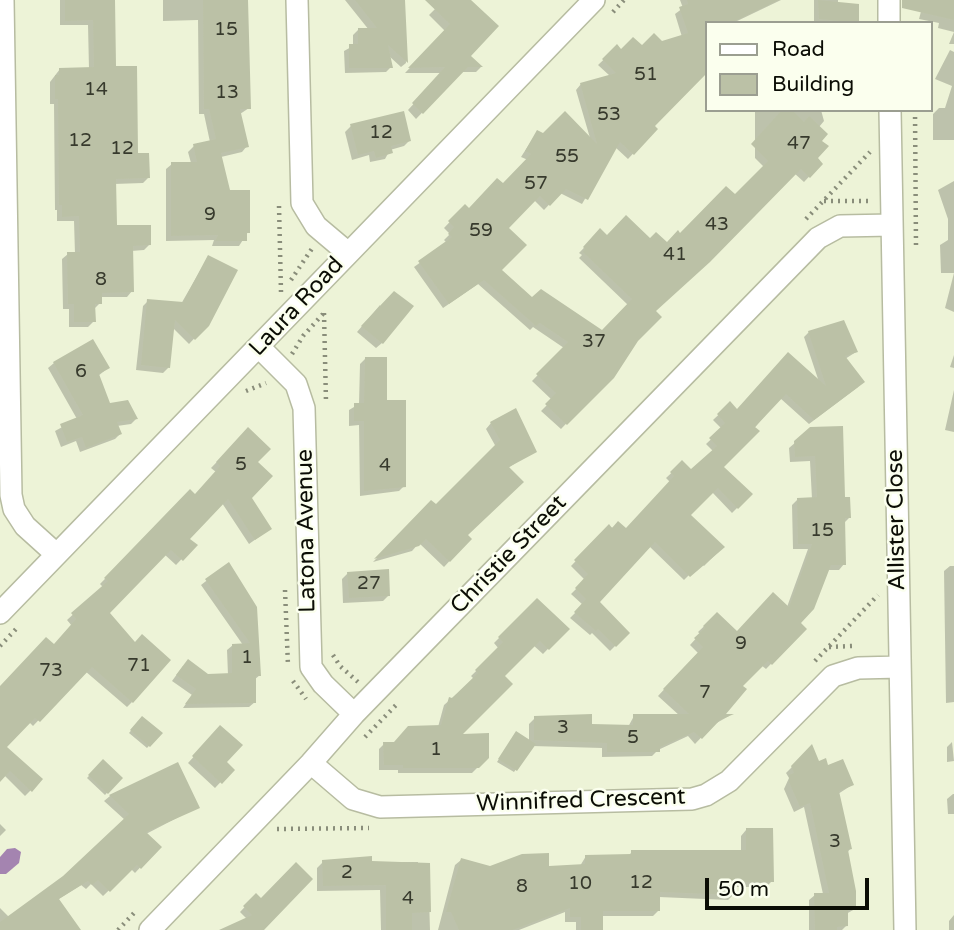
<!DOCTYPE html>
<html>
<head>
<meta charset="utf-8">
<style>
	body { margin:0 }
	#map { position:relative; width:954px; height:930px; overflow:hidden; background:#edf3d7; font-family:"Varela Round",sans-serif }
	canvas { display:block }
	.legend { position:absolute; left:705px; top:21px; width:228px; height:91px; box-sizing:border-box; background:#fbffee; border:2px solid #9b9e91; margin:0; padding:9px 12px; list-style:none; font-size:21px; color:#0b0d05 }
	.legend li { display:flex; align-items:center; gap:14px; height:35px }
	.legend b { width:35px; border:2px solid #9b9e91 }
	.scale { position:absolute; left:705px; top:878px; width:164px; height:32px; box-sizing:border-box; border:4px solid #0b0d05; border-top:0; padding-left:9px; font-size:21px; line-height:24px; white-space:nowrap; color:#0b0d05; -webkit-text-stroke:5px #fbffee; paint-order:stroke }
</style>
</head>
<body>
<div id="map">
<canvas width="954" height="930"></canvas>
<ul class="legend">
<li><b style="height:9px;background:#fff"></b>Road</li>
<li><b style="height:19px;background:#bbc1a6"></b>Building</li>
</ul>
<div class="scale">50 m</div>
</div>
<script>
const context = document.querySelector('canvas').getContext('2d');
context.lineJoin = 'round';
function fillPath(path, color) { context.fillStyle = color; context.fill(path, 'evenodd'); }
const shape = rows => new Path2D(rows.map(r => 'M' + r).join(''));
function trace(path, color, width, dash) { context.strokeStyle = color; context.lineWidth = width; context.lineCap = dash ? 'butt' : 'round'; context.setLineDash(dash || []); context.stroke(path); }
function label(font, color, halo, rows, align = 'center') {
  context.font = font + ' "Varela Round",sans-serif'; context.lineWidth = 5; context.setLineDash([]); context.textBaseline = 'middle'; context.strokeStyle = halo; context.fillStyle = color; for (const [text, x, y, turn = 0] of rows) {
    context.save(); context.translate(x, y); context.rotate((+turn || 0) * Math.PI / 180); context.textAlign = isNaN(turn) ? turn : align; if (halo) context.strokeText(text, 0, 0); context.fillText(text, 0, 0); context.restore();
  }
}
fillPath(shape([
	[15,848,21,852,19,863,6,874,0,874,0,857,7,849]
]), '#a484b0');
fillPath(shape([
	[60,0,114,0,114,68,136,155,148,178,143,183,114,184,115,227,149,245,144,250,131,251,132,291,127,297,100,297,100,303,94,309,94,321,88,327,69,327,69,309,63,309,62,259,68,254,75,254,74,221,57,221,57,210,55,210,54,104,50,104,50,82,60,69,89,69,88,25,60,25],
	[163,0,246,0,249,108,240,114,247,146,242,152,221,157,228,191,248,232,239,246,212,246,214,240,166,241,166,169,172,164,191,163,188,152,194,146,210,142,204,114,199,114,198,20,163,21],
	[345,0,403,0,406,63,401,67,389,56,391,67,386,72,345,73,344,51,353,46,353,35,358,30,369,30],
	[444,0,469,0,469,56,481,67,476,72,461,72,416,119,408,110,442,73,405,73,445,31,429,15],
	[680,0,781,0,733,23,707,23,707,57,699,60,707,71,653,126,656,129,628,159,615,147,582,204,560,193,544,210,534,200,506,228,500,270,532,300,602,332,628,305,579,258,582,255,579,253,600,231,607,237,667,244,735,196,764,167,755,158,755,110,821,110,824,121,819,127,820,141,815,158,821,164,804,182,794,173,654,312,612,376,561,429,541,411,552,400,532,381,564,348,533,327,530,330,478,284,443,308,414,267,447,243,444,240,450,234,444,228,465,206,469,210,503,186,528,160,521,157,537,132,544,135,590,138,576,90,581,84,610,76,598,65,617,47,621,51,682,37,675,14,683,8],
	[814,0,838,0,838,5,857,23,814,23],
	[924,0,954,0,954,44,949,44,954,32,938,28,939,23,919,19],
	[950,50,954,52,954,140,933,140,933,114,939,108,945,108,952,86,935,79],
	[351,126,410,140,404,146,390,150,385,159,370,162,369,155,352,160,345,132],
	[954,181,954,312,945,308,954,273,941,273,940,245,948,240,948,219,938,190],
	[208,257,207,325,189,344,173,328,169,367,163,373,136,370,143,306,148,301,181,304],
	[380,305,382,343,376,348,357,332],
	[809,332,856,352,845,359,858,387,809,424,780,398,721,467,751,494,732,513,712,492,689,515,723,547,704,566,701,563,684,580,649,546,598,602,628,633,610,651,592,633,590,635,570,618,583,605,571,594,585,580,571,566,609,527,626,530,670,482,666,478,682,463,691,472,713,451,706,444,722,429,713,420,730,404,737,411,819,382,804,337],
	[954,355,954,368,950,367],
	[365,359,385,402,404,486,399,491,360,496,359,425,349,426,349,410,359,404,360,364],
	[54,363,108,368,98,376,109,405,136,419,131,424,117,426,120,434,115,439,80,452,76,441,61,447,55,431,77,419,48,368],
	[954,390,954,432,945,430],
	[491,423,534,451,508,468,466,535,470,539,444,567,419,543,412,551,373,562,431,503,436,507,496,447,486,429],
	[811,429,844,499,849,518,844,523,844,564,839,570,827,570,798,623,805,629,766,669,761,665,741,686,722,716,729,716,713,725,695,744,688,736,658,750,652,756,602,757,602,748,532,746,514,772,497,762,514,736,529,742,529,724,535,718,590,726,628,727,634,716,680,716,658,696,698,653,690,645,700,634,698,632,717,614,737,634,787,607,808,549,793,549,792,505,798,499,812,499,810,461,790,462,789,448],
	[248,430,256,462,250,498,270,529,249,544,222,503,188,539,195,545,176,565,164,554,107,613,132,702,127,707,85,671,33,726,29,722,5,747,41,780,25,796,4,775,0,779,0,687,54,646,72,626,67,620,103,587,100,584,190,492,195,496,216,472,211,468],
	[228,564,260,675,254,680,255,702,249,707,183,708,192,695,172,681,183,666,207,675,228,675,227,650,233,645,243,645,201,585],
	[950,566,954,566,954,702,946,703,944,571],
	[348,573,389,595,383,601,343,603,342,579],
	[537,600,567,629,543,654,533,645,503,676,459,736,488,757,472,773,398,773,398,770,379,770,379,749,384,744,394,744,438,727,444,705,474,679,471,676,499,649,494,643],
	[142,718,160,734,147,748,129,733],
	[220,728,224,762,232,770,215,788,188,763],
	[952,742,954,761,947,762,947,747],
	[812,747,818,763,852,785,838,794,850,849,847,853,855,909,846,914,846,926,842,930,809,930,809,900,815,895,823,894,804,807,794,812,784,789,789,778,786,773],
	[103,761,120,778,105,795,87,778],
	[178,765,198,807,146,834,159,847,135,873,131,869,103,896,91,884,86,889,81,885,57,900,78,930,0,930,0,908,9,917,65,877,125,820,104,801,110,796],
	[953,794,954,794,954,823,954,814,948,814,947,799],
	[0,824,6,830,0,836],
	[746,830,772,881,766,887,734,887,734,894,728,900,659,897,659,910,653,916,601,916,601,930,576,930,576,922,565,922,565,912,519,930,438,930,455,865,461,860,490,868,547,867,580,866,586,856,628,856,632,852,741,852,741,836],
	[323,862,418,862,418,864,428,864,430,930,381,930,380,890,317,891,317,868],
	[256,895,261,900,262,930,224,930,247,919,240,912],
	[954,915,954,930,949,930,949,921]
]), '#0003');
fillPath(shape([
	[65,0,115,0,116,66,137,66,138,153,149,153,150,178,116,179,117,225,151,225,151,245,133,246,134,292,102,293,102,304,95,304,96,322,74,322,74,304,68,304,67,252,80,252,79,216,62,217,62,205,59,205,58,99,55,99,55,75,59,75,59,68,94,67,93,20,65,21],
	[203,0,248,0,251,109,240,109,249,147,221,153,230,190,250,190,250,233,247,233,247,241,215,241,218,235,171,236,171,162,197,162,193,144,216,139,209,109,204,109],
	[355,0,405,0,408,63,388,45,393,68,349,68,349,44,358,44,358,28,377,28],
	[425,0,471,0,499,26,471,56,483,67,468,67,423,114,412,103,445,67,408,68,450,24],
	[687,0,779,0,731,23,707,23,707,73,655,126,658,129,634,155,620,142,588,200,566,189,550,206,540,196,509,228,527,245,502,270,532,297,541,289,602,330,632,299,583,252,585,249,583,247,600,228,607,235,626,215,650,238,656,232,667,242,678,230,680,233,726,186,735,194,768,161,751,144,782,110,792,110,804,122,809,116,828,134,822,141,829,146,818,158,823,164,810,178,801,169,710,262,656,311,662,317,638,341,614,378,567,425,545,404,556,393,536,374,568,342,540,323,536,326,484,280,449,304,418,261,452,237,448,234,454,227,448,221,465,204,469,208,497,178,503,183,531,154,525,151,537,130,543,133,565,111,597,144,580,83,616,73,602,59,617,44,621,49,633,37,642,45,654,33,662,41,688,33,679,7,688,4],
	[818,0,859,4,859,23,819,19],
	[902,0,954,0,954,20,902,8],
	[404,111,411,141,391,146,393,153,376,158,374,151,358,155,350,124],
	[208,255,238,270,209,326,195,340,175,320,170,368,141,365,147,299,183,302],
	[394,291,414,306,383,344,361,326],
	[844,320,858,352,845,356,865,382,814,420,786,394,755,427,760,431,724,467,753,494,738,509,718,488,691,515,725,547,690,577,655,542,600,602,630,633,616,647,598,629,596,631,574,612,586,599,575,588,588,574,574,560,609,524,612,528,618,521,626,528,674,476,670,472,682,460,691,469,717,446,709,438,725,423,717,414,730,401,737,409,788,352,826,386,808,331],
	[93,339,110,368,99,374,110,403,128,400,138,419,117,422,122,434,86,448,82,437,67,442,60,424,83,415,53,362],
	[365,357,387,357,387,400,406,400,406,487,364,491,364,421,354,421,354,403,364,403],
	[516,408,537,452,509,467,524,482,468,535,472,539,450,562,426,539,419,546,374,559,431,500,436,504,500,440,490,422],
	[843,426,845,497,850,497,851,518,845,518,846,565,831,565,814,609,801,623,807,629,772,665,768,661,743,686,747,689,726,714,734,714,720,720,702,739,694,732,660,747,660,752,607,752,607,743,534,740,534,716,592,714,592,724,633,725,633,714,689,714,663,689,703,647,694,638,705,628,703,626,717,612,737,631,773,592,789,607,812,544,798,544,797,498,817,497,815,456,795,457,794,441,810,427],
	[248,427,271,449,258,462,273,476,252,498,272,529,255,540,228,499,190,539,198,545,183,561,171,550,110,613,135,642,142,634,171,660,133,703,92,667,40,722,35,718,7,747,43,779,32,792,10,771,0,782,0,686,46,637,54,644,76,619,71,613,108,581,104,578,190,489,195,494,220,466,216,462],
	[229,562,257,607,261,676,256,676,256,703,185,704,196,689,176,675,188,659,208,674,232,673,232,644,250,643,205,579],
	[389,569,390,596,349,598,347,572],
	[537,598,570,629,549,650,540,641,505,676,513,684,463,734,489,733,489,758,479,768,403,768,403,765,384,765,383,742,394,742,408,726,441,725,449,697,452,698,478,673,475,670,503,642,498,637],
	[142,716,163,733,150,747,130,730],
	[220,725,243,745,227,762,235,770,222,784,192,756],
	[516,731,536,744,517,771,498,759],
	[812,744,819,761,826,758,828,765,843,759,854,785,839,791,852,849,848,850,856,891,856,909,848,909,848,926,837,927,837,930,815,930,814,893,829,893,810,803,800,807,789,782,789,775,794,773,791,766],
	[103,759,123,778,108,794,88,775],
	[178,762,200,808,146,832,162,847,141,869,137,865,110,892,98,880,92,885,88,881,59,899,81,930,0,930,0,922,63,876,129,814,109,795],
	[746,828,773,828,774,882,736,882,736,895,660,892,660,911,603,911,603,930,581,930,581,917,570,917,570,908,513,930,459,930,451,912,446,912,461,858,490,866,522,854,549,853,549,866,585,864,585,855,631,854,631,850,746,850],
	[372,856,372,861,430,863,431,912,412,913,412,930,386,930,386,885,323,886,322,860],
	[296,862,313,879,264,930,219,930,252,915,243,906,256,893,261,898]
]), '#bbc1a6');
const street = shape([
	[3,0,11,495,14,509,25,526,56,554],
	[297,0,302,203,316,226,348,253],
	[889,0,889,23],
	[890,110,905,930],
	[260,348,296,384,304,408,311,667,323,684,354,714],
	[0,613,594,0],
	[311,763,353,799,380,807,692,799,706,795,729,781,833,676,858,668,900,667],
	[150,930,311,763,354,714,818,238,840,226,892,225]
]);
trace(street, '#b7bca1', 24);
trace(shape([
	[613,12,624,0],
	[915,110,916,247],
	[824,201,871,201],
	[279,206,281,292],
	[806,219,870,152],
	[291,280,313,247],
	[324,313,326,402],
	[292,354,303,336,323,314],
	[246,391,266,383],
	[285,590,288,666],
	[0,646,16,629],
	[829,647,852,646],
	[333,655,340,666,358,682],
	[815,661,878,595],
	[293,681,306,699],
	[365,737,398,703],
	[277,829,369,828],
	[118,930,134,913]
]), '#898d7a', 4.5, [2, 5]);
trace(street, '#fff', 21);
label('19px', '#373a2d', null, [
	["15",226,30],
	["51",646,75],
	["14",96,90],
	["13",227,93],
	["53",609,115],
	["12",381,133],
	["12",80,141],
	["47",799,144],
	["12",122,149],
	["55",567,157],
	["57",536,184],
	["9",210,215],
	["43",717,225],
	["59",481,231],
	["41",675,255],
	["8",101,280],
	["37",594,342],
	["6",81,372],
	["5",241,465],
	["4",385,466],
	["15",822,531],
	["27",369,584],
	["9",741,644],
	["1",247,658],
	["71",139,666],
	["73",51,671],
	["7",705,693],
	["3",563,728],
	["5",633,738],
	["1",436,750],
	["3",835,842],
	["2",347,873],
	["12",641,883],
	["10",580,884],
	["8",522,887],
	["4",408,899]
]);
label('23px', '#0b0d05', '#fbffee', [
	["Laura Road",297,307,-47],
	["Allister Close",897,520,-91],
	["Latona Avenue",307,531,-91],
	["Christie Street",509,555,-46],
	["Winnifred Crescent",581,801,-2]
]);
</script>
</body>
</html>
